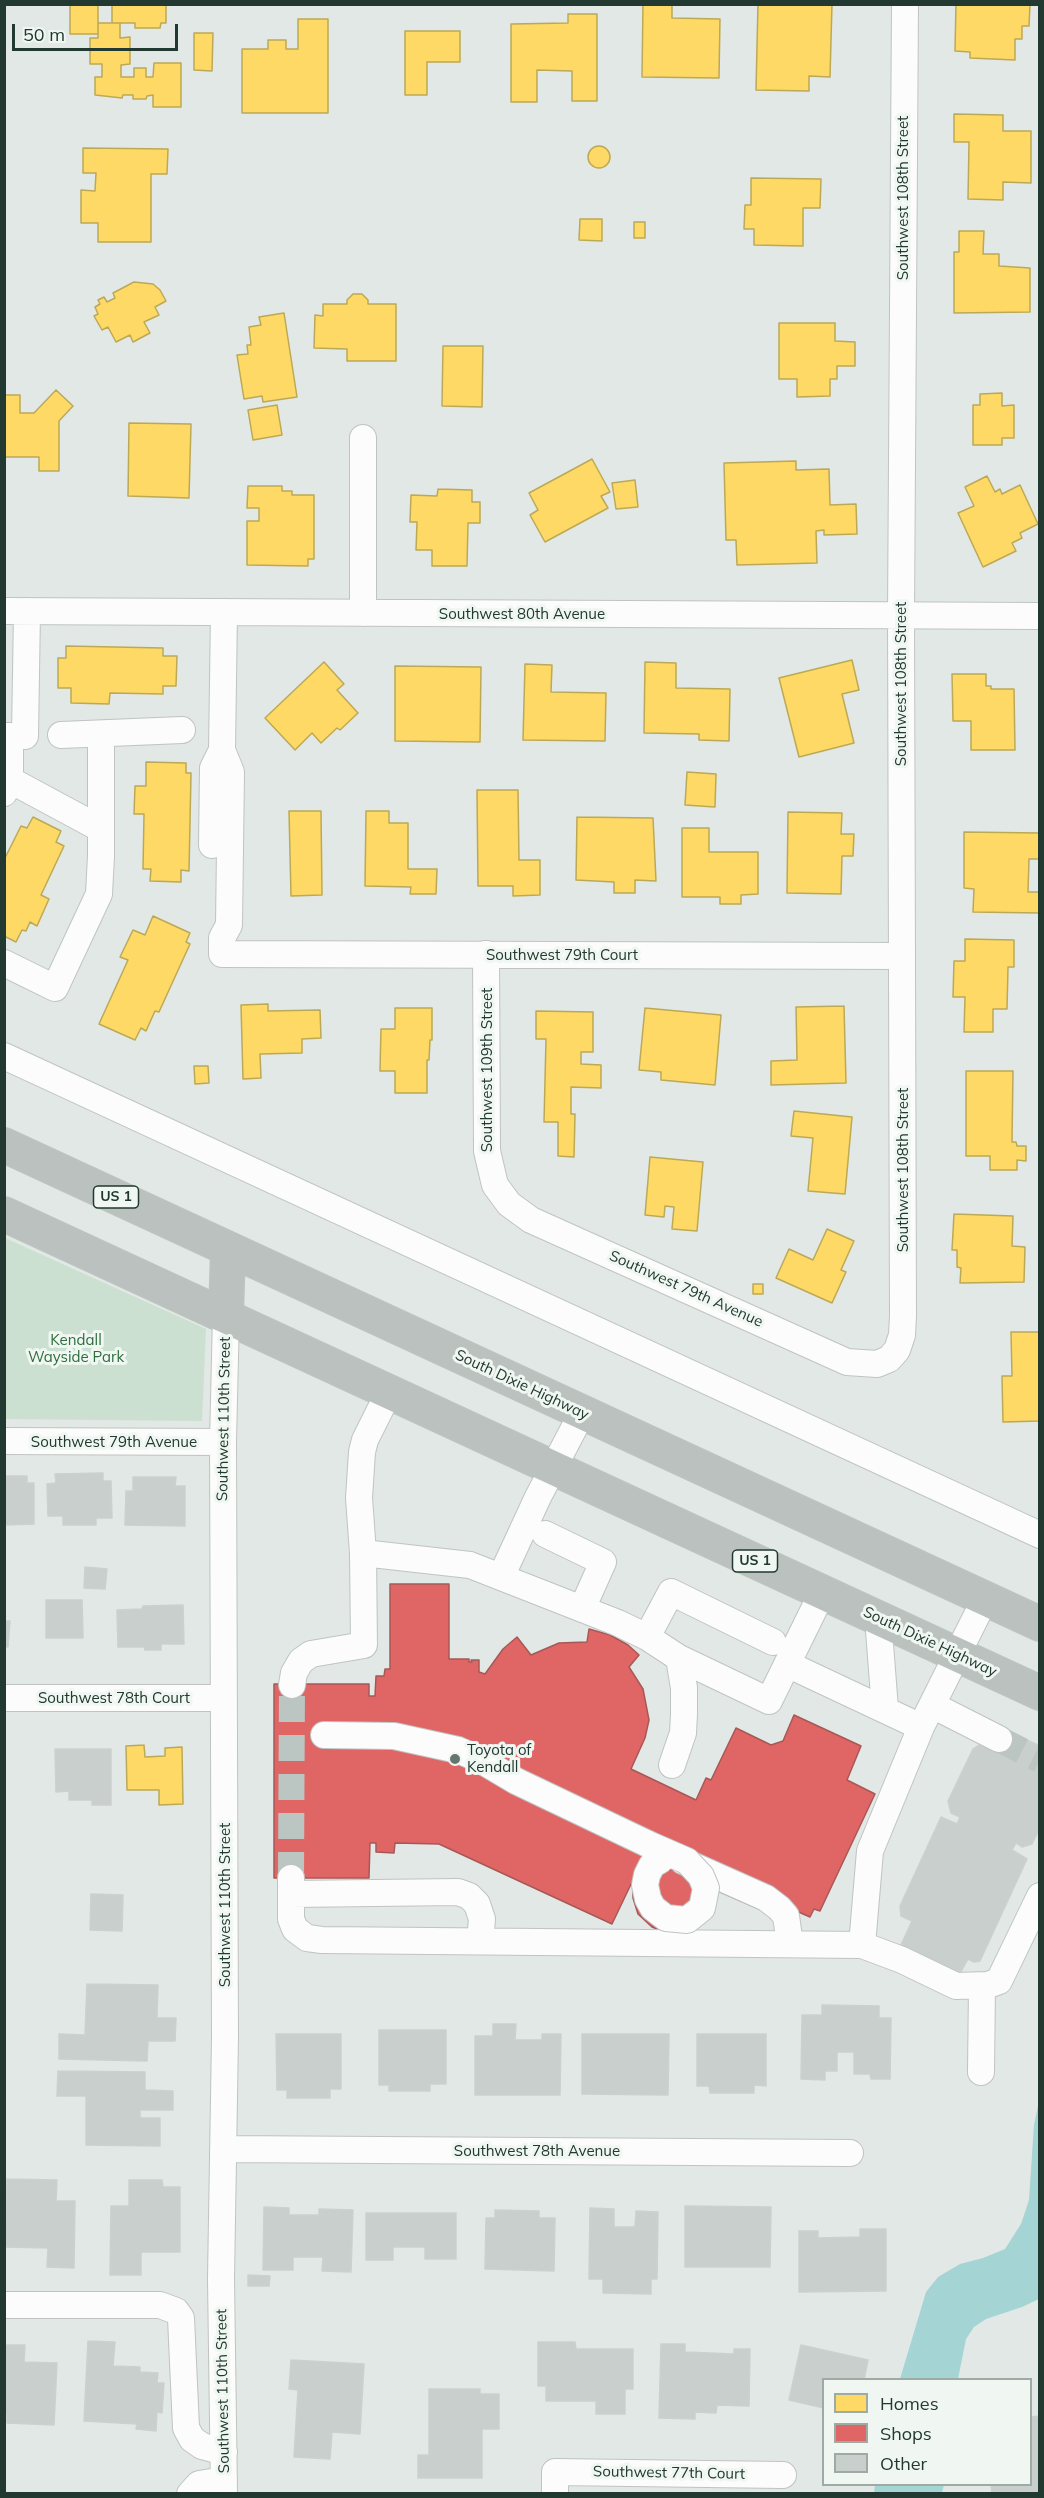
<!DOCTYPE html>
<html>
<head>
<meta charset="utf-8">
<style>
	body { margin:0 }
	#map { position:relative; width:1044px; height:2498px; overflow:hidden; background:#e2e8e5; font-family:Mulish,sans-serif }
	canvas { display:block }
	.frame { position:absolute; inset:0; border:6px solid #213930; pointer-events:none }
	.legend { position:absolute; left:822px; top:2378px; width:210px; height:108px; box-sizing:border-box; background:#f0f7f2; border:2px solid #9daba4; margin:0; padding:8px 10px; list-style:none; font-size:18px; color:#213930 }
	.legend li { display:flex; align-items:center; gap:12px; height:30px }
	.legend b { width:30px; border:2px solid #9daba4 }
	.scale { position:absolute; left:12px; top:24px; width:166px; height:27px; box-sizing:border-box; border:3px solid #213930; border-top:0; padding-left:8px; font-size:18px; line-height:21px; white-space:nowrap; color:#213930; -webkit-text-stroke:4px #f0f7f2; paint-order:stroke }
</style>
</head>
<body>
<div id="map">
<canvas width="1044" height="2498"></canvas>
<div class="frame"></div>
<ul class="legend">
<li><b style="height:16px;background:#ffd966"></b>Homes</li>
<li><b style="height:16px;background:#e06666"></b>Shops</li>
<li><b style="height:16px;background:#c9cfcc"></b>Other</li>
</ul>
<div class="scale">50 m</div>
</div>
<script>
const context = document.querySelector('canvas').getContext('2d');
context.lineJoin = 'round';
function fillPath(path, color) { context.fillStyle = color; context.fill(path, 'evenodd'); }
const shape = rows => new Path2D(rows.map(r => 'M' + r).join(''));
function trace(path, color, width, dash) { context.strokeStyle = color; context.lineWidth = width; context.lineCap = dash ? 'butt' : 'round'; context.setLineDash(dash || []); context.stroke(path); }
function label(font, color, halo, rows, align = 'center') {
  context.font = font + ' Mulish,sans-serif'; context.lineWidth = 6; context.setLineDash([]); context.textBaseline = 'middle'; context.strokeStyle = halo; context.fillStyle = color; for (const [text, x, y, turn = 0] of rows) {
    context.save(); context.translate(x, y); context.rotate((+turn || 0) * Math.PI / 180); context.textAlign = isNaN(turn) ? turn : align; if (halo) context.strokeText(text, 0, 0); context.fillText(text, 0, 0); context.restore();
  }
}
fillPath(shape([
	[5,1238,206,1329,202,1421,5,1419]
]), '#cbe0d0');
fillPath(shape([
	[1039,2101,1039,2299,1022,2307,986,2319,974,2327,966,2339,958,2379,900,2379,926,2292,938,2277,960,2264,983,2258,1005,2249,1021,2224,1029,2200,1034,2125],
	[875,2485,875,2484,944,2485,942,2493,874,2493]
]), '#a4d4d4');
const homes = shape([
	[70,4,98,4,98,34,70,34,70,4],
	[112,4,166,4,166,23,161,23,160,28,135,28,135,23,112,23,112,4],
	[643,4,672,5,672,18,720,19,719,78,642,77,643,4],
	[758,4,832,4,830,77,809,76,809,91,756,90,758,4],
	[956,4,1030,4,1029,26,1022,26,1022,39,1015,39,1015,60,970,58,970,52,955,51,956,4],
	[568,14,597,14,597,101,572,101,572,71,537,70,537,102,511,102,511,24,568,23,568,14],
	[298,19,328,19,328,113,242,113,242,49,268,49,268,40,286,40,286,49,298,49,298,19],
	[98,23,120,23,120,38,130,37,130,64,121,65,121,77,134,77,134,68,146,68,146,77,153,77,154,63,181,63,181,107,153,107,153,95,147,96,146,99,133,99,133,95,123,95,122,98,95,95,95,77,102,77,102,64,90,64,90,38,98,38,98,23],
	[405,31,460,31,460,62,427,62,427,95,405,95,405,31],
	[194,33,213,33,212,71,194,70,194,33],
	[954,114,1003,115,1003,131,1031,131,1031,183,1003,182,1003,200,968,199,969,142,954,142,954,114],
	'588 157a11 11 0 1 1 22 0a11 11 0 1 1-22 0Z',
	[83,148,168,149,167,174,151,174,151,242,98,242,98,223,81,223,81,190,95,191,96,173,83,173,83,148],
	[751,178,821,179,820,208,803,208,803,246,754,245,754,229,744,229,745,205,751,205,751,178],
	[580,219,602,219,602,241,579,240,580,219],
	[634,222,645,222,645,238,634,238,634,222],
	[959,231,984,231,983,254,999,254,999,266,1030,268,1030,312,954,313,954,252,959,252,959,231],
	[134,282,153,284,160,290,166,301,155,307,159,315,144,322,150,333,133,342,130,335,116,342,108,327,102,330,94,316,98,314,95,307,100,304,98,300,104,297,107,302,115,298,113,293,134,282],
	[353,294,362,294,368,300,368,304,396,304,396,361,347,361,347,349,314,348,315,315,323,316,323,304,347,304,347,300,353,294],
	[284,313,297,397,263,402,262,396,244,399,237,355,248,354,247,345,251,345,249,327,261,325,259,317,284,313],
	[779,323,835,323,835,341,855,342,855,366,837,366,837,379,830,379,830,396,797,397,797,379,779,379,779,323],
	[443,346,483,346,482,407,442,406,443,346],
	[56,390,73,406,59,421,59,471,39,471,39,457,4,457,4,395,20,395,20,413,34,413,56,390],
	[1002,393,1002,406,1014,405,1014,438,1002,438,1002,445,973,445,973,405,980,405,980,394,1002,393],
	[277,405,282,435,253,440,248,410,277,405],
	[129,423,191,424,189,498,128,496,129,423],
	[592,459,610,492,601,496,608,508,545,542,530,515,538,510,529,493,592,459],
	[796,461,796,470,829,469,830,505,856,504,857,534,824,535,824,530,816,531,817,563,737,565,736,540,726,540,724,463,796,461],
	[987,476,995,492,1000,489,1002,494,1020,485,1038,524,1020,533,1022,538,1012,543,1016,551,983,567,958,513,974,506,965,487,987,476],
	[635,480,638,507,616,509,612,483,635,480],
	[248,486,282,486,282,491,292,491,292,495,314,495,314,559,308,559,308,566,247,565,247,521,259,521,259,508,247,508,248,486],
	[438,489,472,490,472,502,480,502,480,523,468,523,467,566,432,566,432,550,416,550,417,522,410,522,411,495,437,496,438,489],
	[66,646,163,648,163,656,177,656,176,686,163,686,163,694,110,693,109,704,71,703,71,688,58,688,58,658,66,658,66,646],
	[852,660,859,690,842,694,854,743,799,757,779,678,852,660],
	[324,662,344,684,337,690,358,713,340,730,337,728,321,743,312,733,295,750,265,718,324,662],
	[645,662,676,663,676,688,730,689,729,741,699,740,699,734,644,733,645,662],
	[525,664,552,665,551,692,606,693,605,741,523,740,525,664],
	[395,666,481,667,480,742,395,741,395,666],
	[952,674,986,674,986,686,991,686,991,689,1014,689,1015,750,971,750,971,721,953,721,952,674],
	[146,762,186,763,186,773,191,773,189,871,181,870,181,882,150,881,151,869,143,869,144,814,134,814,135,786,146,786,146,762],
	[687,772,716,774,715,807,685,805,687,772],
	[477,790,518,790,519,860,540,860,540,895,513,896,513,886,478,886,477,790],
	[289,811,321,811,322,895,291,896,289,811],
	[366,811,389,811,389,823,408,823,408,869,437,869,436,894,410,894,411,887,365,886,366,811],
	[788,812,842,813,841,834,854,834,853,856,842,856,841,894,787,893,788,812],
	[33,817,61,831,56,842,64,846,41,895,49,899,37,926,30,922,26,931,22,930,16,942,4,936,4,860,21,826,27,828,33,817],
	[577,817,653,818,656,881,635,880,635,893,614,893,614,882,576,880,577,817],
	[682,828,709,828,709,852,758,852,758,894,741,895,741,904,720,904,720,897,682,897,682,828],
	[964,832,1040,833,1040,859,1029,859,1028,892,1040,892,1040,913,973,912,974,889,964,888,964,832],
	[153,916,190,933,186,942,190,944,159,1012,155,1011,146,1031,141,1028,135,1040,99,1024,128,960,120,957,133,930,145,935,153,916],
	[965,939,1014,940,1014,967,1008,967,1007,1009,993,1009,993,1032,964,1032,965,997,953,997,954,961,965,961,965,939],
	[268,1004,268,1011,320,1010,321,1038,302,1039,302,1053,260,1054,261,1078,243,1079,241,1005,268,1004],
	[844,1006,846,1083,771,1085,771,1061,797,1060,796,1007,844,1006],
	[395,1008,432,1008,432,1040,430,1040,429,1060,427,1060,427,1093,395,1093,395,1071,380,1071,381,1029,395,1029,395,1008],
	[645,1008,721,1015,715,1085,661,1080,661,1072,639,1070,645,1008],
	[536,1011,593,1012,593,1052,581,1052,581,1064,601,1065,601,1088,571,1087,571,1114,575,1114,574,1157,558,1156,558,1122,544,1122,546,1039,536,1039,536,1011],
	[194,1066,208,1066,209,1083,195,1084,194,1066],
	[966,1071,1013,1071,1012,1142,1016,1142,1017,1146,1026,1146,1026,1161,1017,1160,1017,1170,990,1170,990,1156,966,1156,966,1071],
	[794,1111,852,1117,845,1194,808,1191,813,1138,791,1136,794,1111],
	[650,1157,703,1162,697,1231,672,1229,674,1207,665,1206,664,1217,645,1215,650,1157],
	[954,1214,1013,1216,1012,1246,1025,1247,1024,1282,960,1283,961,1268,957,1267,957,1250,952,1250,954,1214],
	[827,1229,854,1241,841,1270,846,1272,832,1303,776,1278,789,1249,813,1260,827,1229],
	[753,1284,763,1284,763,1294,753,1294,753,1284],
	[1011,1332,1040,1332,1040,1421,1003,1422,1002,1376,1012,1376,1011,1332],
	[144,1745,145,1757,165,1756,165,1748,182,1747,183,1804,159,1805,159,1790,127,1790,126,1746,144,1745]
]);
fillPath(homes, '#ffd966');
trace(homes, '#bca956', 1.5);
const shops = shape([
	[390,1584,449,1584,449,1659,469,1659,469,1662,472,1662,471,1660,479,1660,479,1672,485,1674,503,1649,517,1637,531,1655,559,1643,587,1642,589,1629,610,1635,628,1645,639,1655,629,1667,643,1689,649,1720,645,1738,631,1769,696,1800,706,1778,711,1780,736,1728,771,1745,783,1741,794,1715,861,1746,847,1780,875,1794,820,1911,814,1909,810,1917,794,1910,766,1912,718,1891,715,1906,670,1934,652,1927,638,1914,633,1898,633,1880,612,1924,439,1844,395,1843,394,1853,376,1852,376,1843,370,1843,369,1878,274,1878,274,1684,369,1684,369,1696,375,1696,376,1676,384,1676,385,1669,390,1669,390,1584]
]);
fillPath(shops, '#e06666');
trace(shops, '#a75856', 1.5);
const building = shape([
	[103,1473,103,1481,111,1481,112,1518,96,1518,96,1525,63,1525,63,1516,48,1516,47,1484,56,1483,55,1474,103,1473],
	[4,1476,27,1476,27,1483,34,1483,34,1524,4,1525,4,1476],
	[133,1477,176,1477,175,1486,185,1486,185,1526,125,1525,126,1491,133,1491,133,1477],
	[85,1567,107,1569,105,1589,84,1588,85,1567],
	[46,1600,82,1600,83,1638,46,1638,46,1600],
	[183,1605,184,1644,161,1644,161,1650,145,1650,144,1647,118,1647,117,1610,142,1609,143,1606,183,1605],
	[4,1621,10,1621,8,1647,4,1647,4,1621],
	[1003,1729,1040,1746,1040,1828,1032,1844,1022,1847,1016,1843,1012,1850,1027,1859,980,1961,974,1962,968,1959,958,1977,900,1947,912,1921,901,1916,900,1906,941,1817,957,1824,960,1817,951,1813,948,1801,973,1749,1003,1729],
	[55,1749,111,1749,111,1805,92,1805,92,1800,69,1800,69,1791,56,1792,55,1749],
	[91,1894,123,1895,122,1931,90,1930,91,1894],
	[87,1984,158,1985,157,2018,176,2018,175,2041,148,2041,147,2061,59,2059,59,2034,85,2035,87,1984],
	[822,2005,879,2006,879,2018,891,2018,890,2079,871,2079,870,2074,854,2074,854,2052,837,2052,837,2071,825,2071,825,2080,801,2079,802,2015,822,2015,822,2005],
	[493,2024,516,2024,515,2040,542,2040,542,2034,561,2034,560,2095,475,2095,475,2036,493,2036,493,2024],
	[379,2030,446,2030,446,2084,430,2084,430,2091,389,2091,389,2085,379,2085,379,2030],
	[276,2034,341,2034,341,2089,330,2089,330,2098,287,2098,287,2090,277,2090,276,2034],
	[582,2034,669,2034,668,2095,582,2094,582,2034],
	[697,2034,766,2034,766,2086,754,2085,754,2093,710,2093,709,2086,697,2086,697,2034],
	[58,2071,145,2072,145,2090,173,2091,173,2110,140,2110,140,2118,160,2118,160,2146,86,2145,86,2096,57,2096,58,2071],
	[7,2179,57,2180,56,2201,75,2201,74,2268,47,2267,48,2248,5,2247,7,2179],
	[129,2180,162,2180,163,2187,180,2187,180,2252,141,2252,141,2275,110,2275,111,2206,129,2206,129,2180],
	[685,2206,771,2207,770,2267,685,2267,685,2206],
	[264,2207,289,2208,289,2215,319,2215,319,2209,353,2210,351,2272,322,2271,323,2257,293,2257,293,2270,263,2270,264,2207],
	[590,2208,614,2209,614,2227,635,2227,636,2211,658,2212,657,2279,651,2279,651,2294,603,2293,603,2279,589,2279,590,2208],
	[495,2210,539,2211,539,2218,555,2218,554,2271,485,2269,486,2218,495,2218,495,2210],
	[366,2213,456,2213,456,2259,425,2259,425,2247,393,2247,393,2260,366,2260,366,2213],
	[860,2229,886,2229,886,2291,799,2292,799,2231,818,2231,818,2238,860,2237,860,2229],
	[248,2275,270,2276,269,2286,248,2286,248,2275],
	[88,2341,115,2342,113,2366,140,2367,140,2372,158,2373,157,2383,164,2383,162,2413,157,2412,156,2431,136,2429,137,2424,84,2421,88,2341],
	[538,2342,575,2342,576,2349,633,2349,633,2389,625,2389,625,2414,596,2414,596,2401,546,2401,546,2386,538,2386,538,2342],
	[661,2344,685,2344,685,2352,734,2354,734,2349,750,2349,749,2406,717,2405,716,2413,695,2412,695,2419,659,2418,661,2344],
	[4,2345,25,2345,24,2362,57,2363,54,2425,7,2423,7,2414,4,2414,4,2345],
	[801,2345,868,2360,864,2380,824,2380,824,2408,789,2400,801,2345],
	[291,2360,364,2364,360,2434,332,2432,330,2459,294,2457,298,2390,289,2389,291,2360],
	[429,2389,480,2389,480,2394,499,2394,499,2429,482,2429,482,2478,418,2478,418,2455,429,2455,429,2389],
	[1040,2416,1040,2494,992,2494,991,2484,1030,2484,1030,2417,1040,2416]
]);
fillPath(building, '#c9cfcc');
trace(building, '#cbd1ce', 1.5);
trace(shape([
	[999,1739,1040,1760],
	[291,1878,292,1685]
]), '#bbc5c1', 26, [26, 13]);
const minor = shape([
	[363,438,363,613],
	[4,611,1040,616],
	[224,612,222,750,231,772,229,925,222,938,222,954,902,956],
	[101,734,101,829],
	[61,735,182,730],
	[4,736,25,736,27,611],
	[4,793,10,780,10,736],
	[212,845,213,768,222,750],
	[486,954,487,1151,495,1185,509,1204,531,1220,847,1362,877,1364,889,1359,897,1350,902,1335,903,1316,901,615,905,4],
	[4,963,55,988,99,894,101,856,101,829,10,780],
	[4,1056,1040,1535],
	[4,1441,223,1442],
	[545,1534,603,1562,582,1609],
	[363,1553,359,1498,362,1452,365,1440,389,1392],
	[501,1577,538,1497,582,1413],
	[878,1618,885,1709],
	[647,1637,671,1592,773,1642],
	[787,1664,921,1727],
	[292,1685,294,1673,301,1661,311,1654,364,1645,363,1553,470,1565,618,1623,647,1637,679,1658,769,1701,822,1593],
	[4,1698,224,1698],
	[932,1705,999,1739],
	[324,1735,394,1736,458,1750,479,1759,516,1781,648,1844],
	[672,1765,683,1733,684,1714,684,1688,679,1658],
	[683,1861,766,1898,779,1908,786,1916,790,1944],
	[291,1878,291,1919,295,1929,307,1938,322,1940,862,1945,870,1851,921,1727,985,1599],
	[291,1894,458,1892,469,1896,477,1904,482,1919,480,1941],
	[862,1945,902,1960,956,1986,988,1985,999,1981,1040,1896],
	[981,2072,982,1986],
	[223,2149,850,2153],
	[4,2305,160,2305,176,2311,181,2318,186,2428,192,2439,202,2446,224,2452],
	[190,2494,199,2484,224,2480],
	[224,2494,221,2279,225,2037,223,1442,226,1316],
	[555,2494,555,2472,783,2475]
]);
const highway = shape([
	[4,1145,1040,1624],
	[4,1214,1040,1693],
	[226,1316,228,1249]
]);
trace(minor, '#bfc4c2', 28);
trace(highway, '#bcc4c0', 36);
trace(minor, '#fbfcfb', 26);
trace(highway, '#bac1bf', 33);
const minorBridge = shape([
	[648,1844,687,1861,701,1876,706,1888,702,1908,687,1920,666,1918,653,1908,648,1899,645,1885,647,1875,652,1865,662,1859]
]);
trace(minorBridge, '#bfc4c2', 28, []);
trace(minorBridge, '#fbfcfb', 26);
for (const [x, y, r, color] of [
	[455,1759,6,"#65766f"]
]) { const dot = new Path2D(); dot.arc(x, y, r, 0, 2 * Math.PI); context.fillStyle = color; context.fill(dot); trace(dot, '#f0f7f2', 2); }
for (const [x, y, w] of [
	[116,1197,45],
	[755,1561,45]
]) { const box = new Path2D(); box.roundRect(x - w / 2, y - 11, w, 22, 4.5); context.fillStyle = '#f0f7f2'; context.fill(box); trace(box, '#213930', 1.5); }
label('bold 14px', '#213930', null, [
	["US 1",116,1197],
	["US 1",755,1561]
]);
label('15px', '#213930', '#f0f7f2', [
	["Southwest 108th Street",903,198,-90],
	["Southwest 80th Avenue",522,614],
	["Southwest 108th Street",901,684,-90],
	["Southwest 79th Court",562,955],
	["Southwest 109th Street",487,1070,-90],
	["Southwest 108th Street",903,1170,-90],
	["Southwest 79th Avenue",686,1289,24],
	["South Dixie Highway",522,1385,25],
	["Southwest 110th Street",224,1419,-89],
	["Southwest 79th Avenue",114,1442],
	["South Dixie Highway",930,1642,25],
	["Southwest 78th Court",114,1698],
	["Southwest 110th Street",225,1905,-90],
	["Southwest 78th Avenue",537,2151],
	["Southwest 110th Street",223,2391,-91],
	["Southwest 77th Court",669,2473,1]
]);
label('15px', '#2e6e3e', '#f0f7f2', [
	["Kendall",76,1340],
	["Wayside Park",76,1357]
]);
label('15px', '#213930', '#f0f7f2', [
	["Toyota of",467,1750],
	["Kendall",467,1767]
], 'left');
</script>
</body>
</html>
